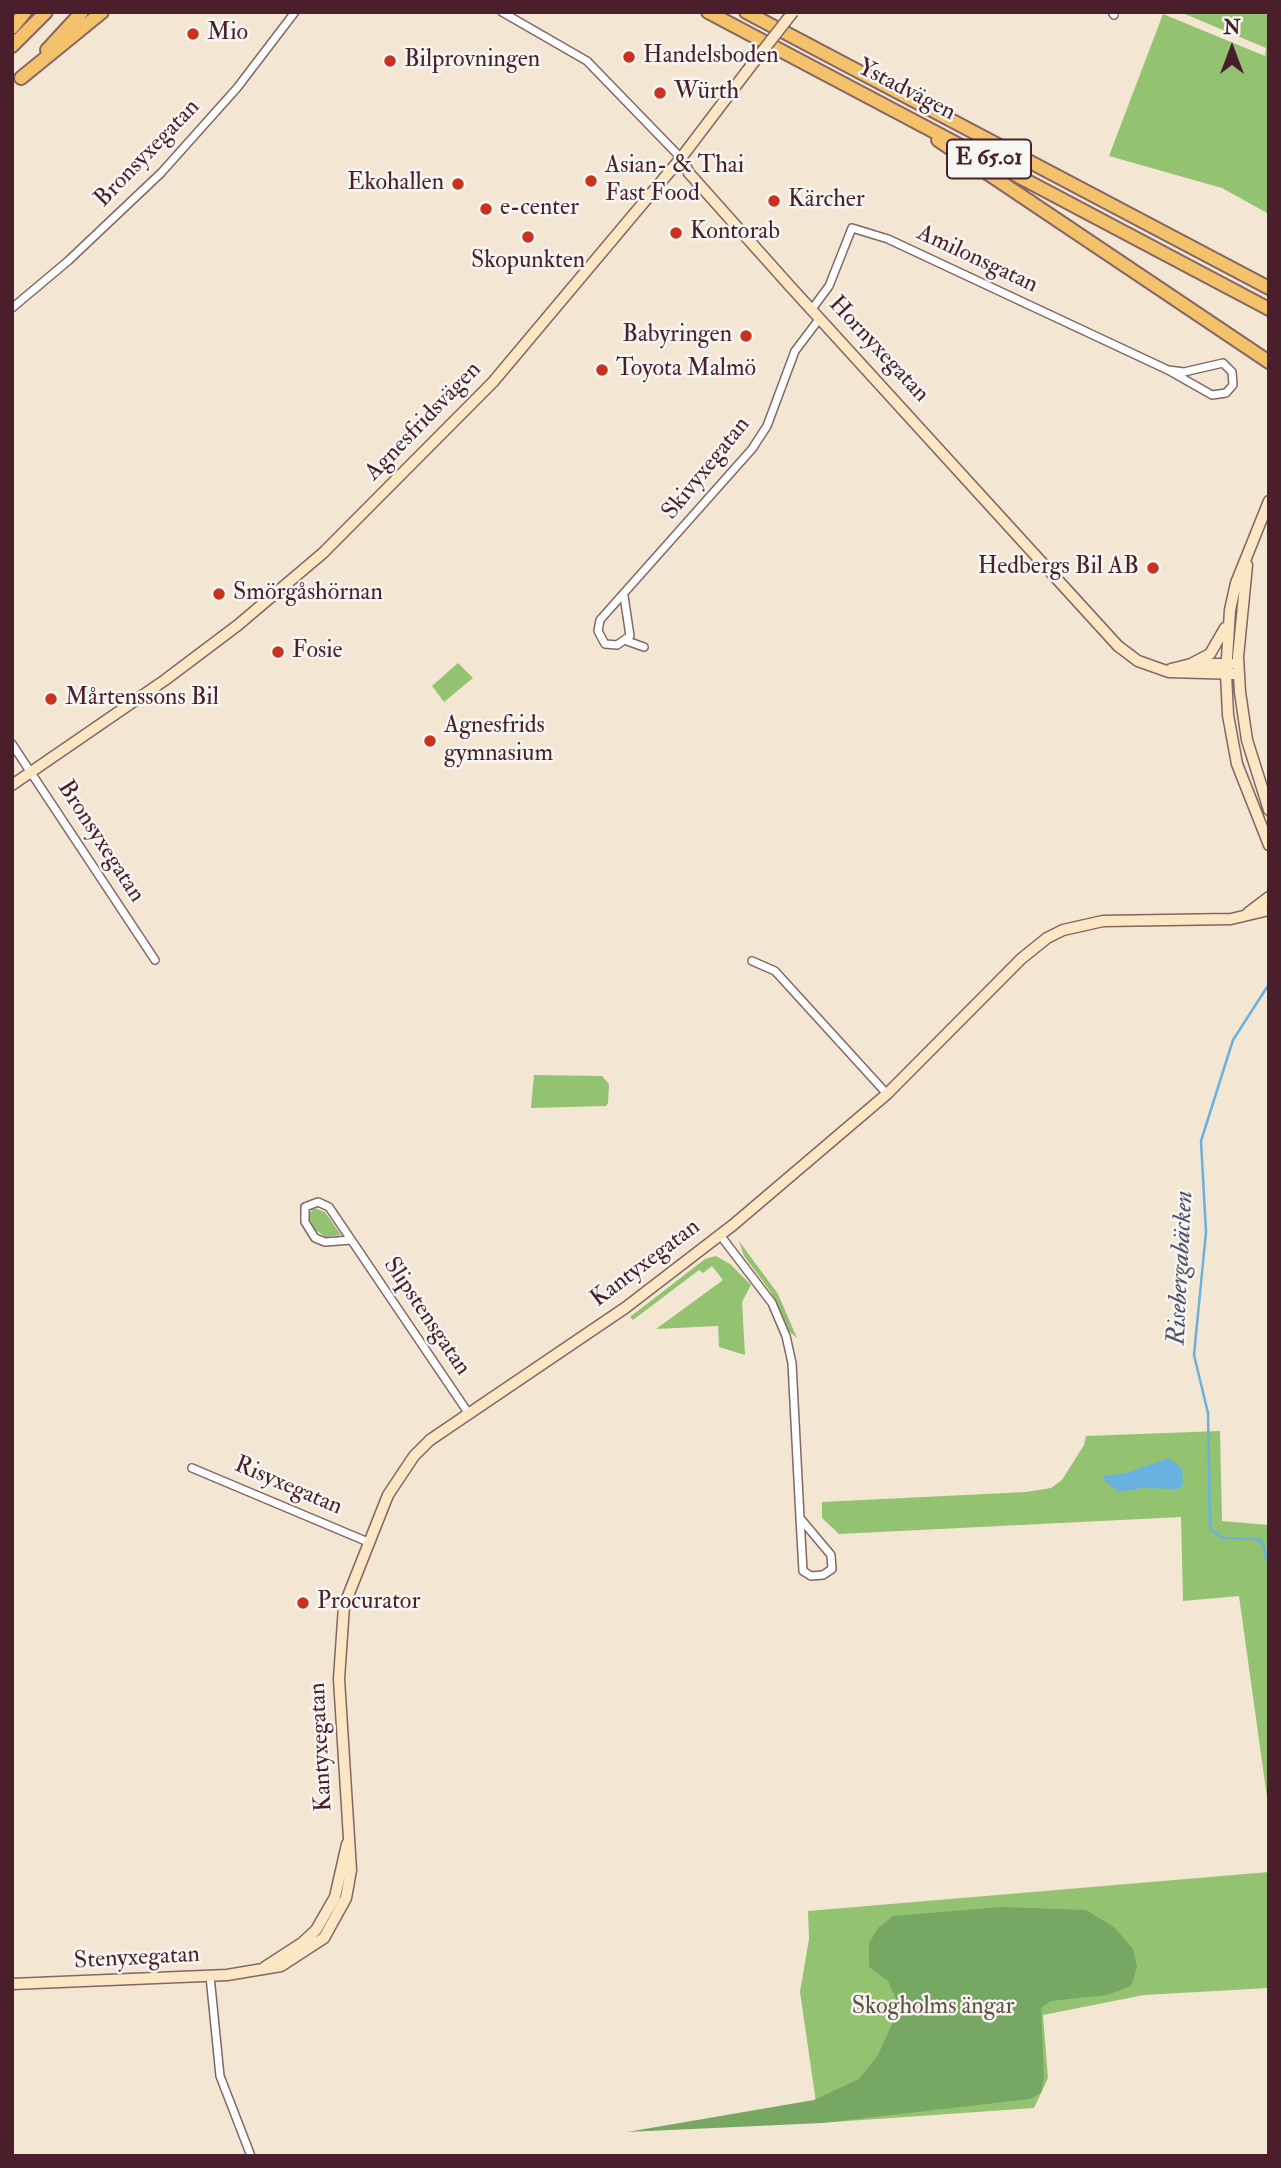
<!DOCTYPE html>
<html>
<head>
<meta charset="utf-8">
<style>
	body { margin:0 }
	#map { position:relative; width:1281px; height:2168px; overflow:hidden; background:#f3e7d3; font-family:"IM FELL Double Pica",serif }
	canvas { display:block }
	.frame { position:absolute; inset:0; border:14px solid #4a1f2b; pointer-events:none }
	.north { position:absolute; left:1197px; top:14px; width:70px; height:70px; -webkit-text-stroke:5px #f6f6f2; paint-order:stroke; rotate:0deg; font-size:19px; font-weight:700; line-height:28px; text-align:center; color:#4a1f2b }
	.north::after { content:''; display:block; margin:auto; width:24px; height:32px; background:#4a1f2b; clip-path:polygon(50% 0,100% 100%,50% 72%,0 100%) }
</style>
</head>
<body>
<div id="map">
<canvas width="1281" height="2168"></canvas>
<div class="frame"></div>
<div class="north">N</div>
</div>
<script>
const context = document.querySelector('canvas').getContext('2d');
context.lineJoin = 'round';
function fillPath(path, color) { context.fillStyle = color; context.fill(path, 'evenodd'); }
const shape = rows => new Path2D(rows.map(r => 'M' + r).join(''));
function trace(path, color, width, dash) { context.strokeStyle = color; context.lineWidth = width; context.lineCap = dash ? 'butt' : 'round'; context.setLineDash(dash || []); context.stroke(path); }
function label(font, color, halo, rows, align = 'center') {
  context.font = font + ' "IM FELL Double Pica",serif'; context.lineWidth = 5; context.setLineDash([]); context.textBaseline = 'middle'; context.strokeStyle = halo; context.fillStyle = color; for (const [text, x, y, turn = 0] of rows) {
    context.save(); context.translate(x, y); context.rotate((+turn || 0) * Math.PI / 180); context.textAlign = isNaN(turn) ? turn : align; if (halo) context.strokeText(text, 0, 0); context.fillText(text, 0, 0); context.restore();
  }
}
fillPath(shape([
	[1180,12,1269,12,1269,214,1222,188,1109,156,1163,14,1265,56,1266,48],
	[458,663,473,678,444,702,432,686],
	[534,1075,602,1076,609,1084,608,1103,606,1106,531,1108],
	[314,1208,325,1212,341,1235,326,1237,314,1229,308,1215],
	[739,1241,778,1294,797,1338,790,1332,771,1292,744,1256],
	[716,1256,730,1264,751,1285,742,1302,745,1355,719,1347,718,1326,656,1329,723,1280,712,1266,703,1273,699,1270,633,1320,630,1317,705,1259],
	[1220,1431,1222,1521,1269,1525,1269,1812,1239,1596,1183,1601,1181,1517,839,1534,822,1518,822,1502,1026,1492,1051,1488,1062,1480,1084,1445,1086,1436],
	[1269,1872,1269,1988,1144,1995,1043,2015,1048,2078,1034,2108,819,2123,800,1992,809,1939,808,1911]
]), '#93c271');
fillPath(shape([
	[1002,1907,1086,1910,1114,1927,1133,1949,1137,1967,1131,1986,1107,1995,1051,2001,1041,2008,1044,2077,1041,2093,1030,2099,822,2123,627,2132,814,2100,859,2079,878,2055,892,2024,896,1999,888,1981,869,1967,869,1943,878,1928,893,1916]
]), '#76a863');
fillPath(shape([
	[1169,1458,1182,1469,1183,1484,1179,1489,1142,1488,1119,1492,1105,1481,1103,1476,1126,1473]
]), '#68b1e0');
trace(shape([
	[1269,984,1233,1040,1201,1141,1206,1232,1194,1355,1208,1413,1210,1529,1223,1538,1258,1539,1263,1544,1269,1567]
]), '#68b1e0', 2.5);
const street = shape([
	[502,12,587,61,681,158],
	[1112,12,1114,15],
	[12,308,68,261,161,173,237,88,295,12],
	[812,309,829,286,852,228,888,239,1168,370,1212,395,1226,393,1233,385,1232,372,1223,363,1184,372,1168,370],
	[624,596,630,636,617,645,605,644,598,631,600,620,752,449,767,426,795,351,820,318],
	[627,641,644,647],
	[12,744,155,960],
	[752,961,775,971,887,1094],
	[720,1235,772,1303,786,1336,792,1363,800,1518,831,1555,832,1569,823,1575,811,1576,803,1571,800,1518],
	[351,1240,325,1242,315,1238,305,1222,305,1207,318,1202,329,1207,469,1414],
	[192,1468,368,1542],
	[210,1976,220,2076,251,2156]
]);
const secondary = shape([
	[681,158,689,173,788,284,1118,646,1138,661,1169,672,1239,674],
	[1269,501,1236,583,1230,610,1226,674,1228,715,1237,764,1269,845],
	[1247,565,1238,657,1240,692,1247,740,1269,810],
	[1194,664,1231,664],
	[1171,669,1191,664,1210,654,1225,628],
	[12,785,165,680,238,625,323,553,493,382,681,158,747,71],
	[1248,913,1269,897],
	[265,1967,302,1943,316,1930,335,1897,347,1844],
	[12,1984,227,1975,281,1966,324,1938,346,1898,351,1870,339,1679,344,1606,388,1495,414,1456,430,1440,625,1308,733,1225,887,1094,1021,959,1047,938,1063,930,1103,921,1231,919,1269,910]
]);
const highway = shape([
	[708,12,1269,309],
	[746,12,1269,288],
	[12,28,25,12],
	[12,46,46,12],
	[47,50,82,12],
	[21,78,102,12],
	[938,140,1269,362]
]);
trace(street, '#856566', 10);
trace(secondary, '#856566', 13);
trace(highway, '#856566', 16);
trace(street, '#fff', 7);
trace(secondary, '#fbe7c3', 10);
trace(highway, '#f4c26a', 12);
const secondaryBridge = shape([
	[747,71,793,12]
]);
trace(secondaryBridge, '#856566', 13, []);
trace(secondaryBridge, '#fbe7c3', 10);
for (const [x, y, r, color] of [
	[193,34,7,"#c8321e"],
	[629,57,7,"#c8321e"],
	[390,61,7,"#c8321e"],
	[660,93,7,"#c8321e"],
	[591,181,7,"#c8321e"],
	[458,184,7,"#c8321e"],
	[774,201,7,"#c8321e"],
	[486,209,7,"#c8321e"],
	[676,233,7,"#c8321e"],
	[528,237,7,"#c8321e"],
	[746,336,7,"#c8321e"],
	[602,370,7,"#c8321e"],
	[1153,568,7,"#c8321e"],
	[219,594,7,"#c8321e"],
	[278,652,7,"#c8321e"],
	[51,699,7,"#c8321e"],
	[430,741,7,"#c8321e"],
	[303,1603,7,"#c8321e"]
]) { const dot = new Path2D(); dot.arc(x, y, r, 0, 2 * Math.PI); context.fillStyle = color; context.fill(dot); trace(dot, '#f6f6f2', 2.5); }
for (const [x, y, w] of [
	[989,159,84]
]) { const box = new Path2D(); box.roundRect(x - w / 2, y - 19.5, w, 39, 5); context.fillStyle = '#f6f6f2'; context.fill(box); trace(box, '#4a1f2b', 2); }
label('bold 23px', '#4a1f2b', null, [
	["E 65.01",989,159]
]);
label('24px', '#4a1f2b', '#f6f6f2', [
	["Mio",207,34],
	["Handelsboden",643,57],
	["Bilprovningen",404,61],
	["Würth",674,93],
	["Asian- & Thai",605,167],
	["Fast Food",605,195],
	["Ekohallen",444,184,"right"],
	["Kärcher",788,201],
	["e-center",500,209],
	["Kontorab",690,233],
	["Skopunkten",528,262,"center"],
	["Babyringen",732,336,"right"],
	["Toyota Malmö",616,370],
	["Hedbergs Bil AB",1139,568,"right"],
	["Smörgåshörnan",233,594],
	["Fosie",292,652],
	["Mårtenssons Bil",65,699],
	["Agnesfrids",444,727],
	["gymnasium",444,755],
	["Procurator",317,1603]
], 'left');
label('24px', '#4a1f2b', '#f6f6f2', [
	["Ystadvägen",906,91,27],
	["Bronsyxegatan",148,154,-46],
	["Amilonsgatan",977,260,25],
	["Hornyxegatan",878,350,47],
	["Agnesfridsvägen",424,422,-46],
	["Skivyxegatan",707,469,-51],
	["Bronsyxegatan",100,842,57],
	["Kantyxegatan",646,1264,-37],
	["Slipstensgatan",426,1317,56],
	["Risyxegatan",288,1487,23],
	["Kantyxegatan",322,1747,-93],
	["Stenyxegatan",137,1959,-3]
]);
label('24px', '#605040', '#f6f6f2', [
	["Skogholms ängar",933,2008]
]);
label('italic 26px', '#54526a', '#f6f6f2', [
	["Risebergabäcken",1182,1268,-87]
]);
</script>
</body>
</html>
